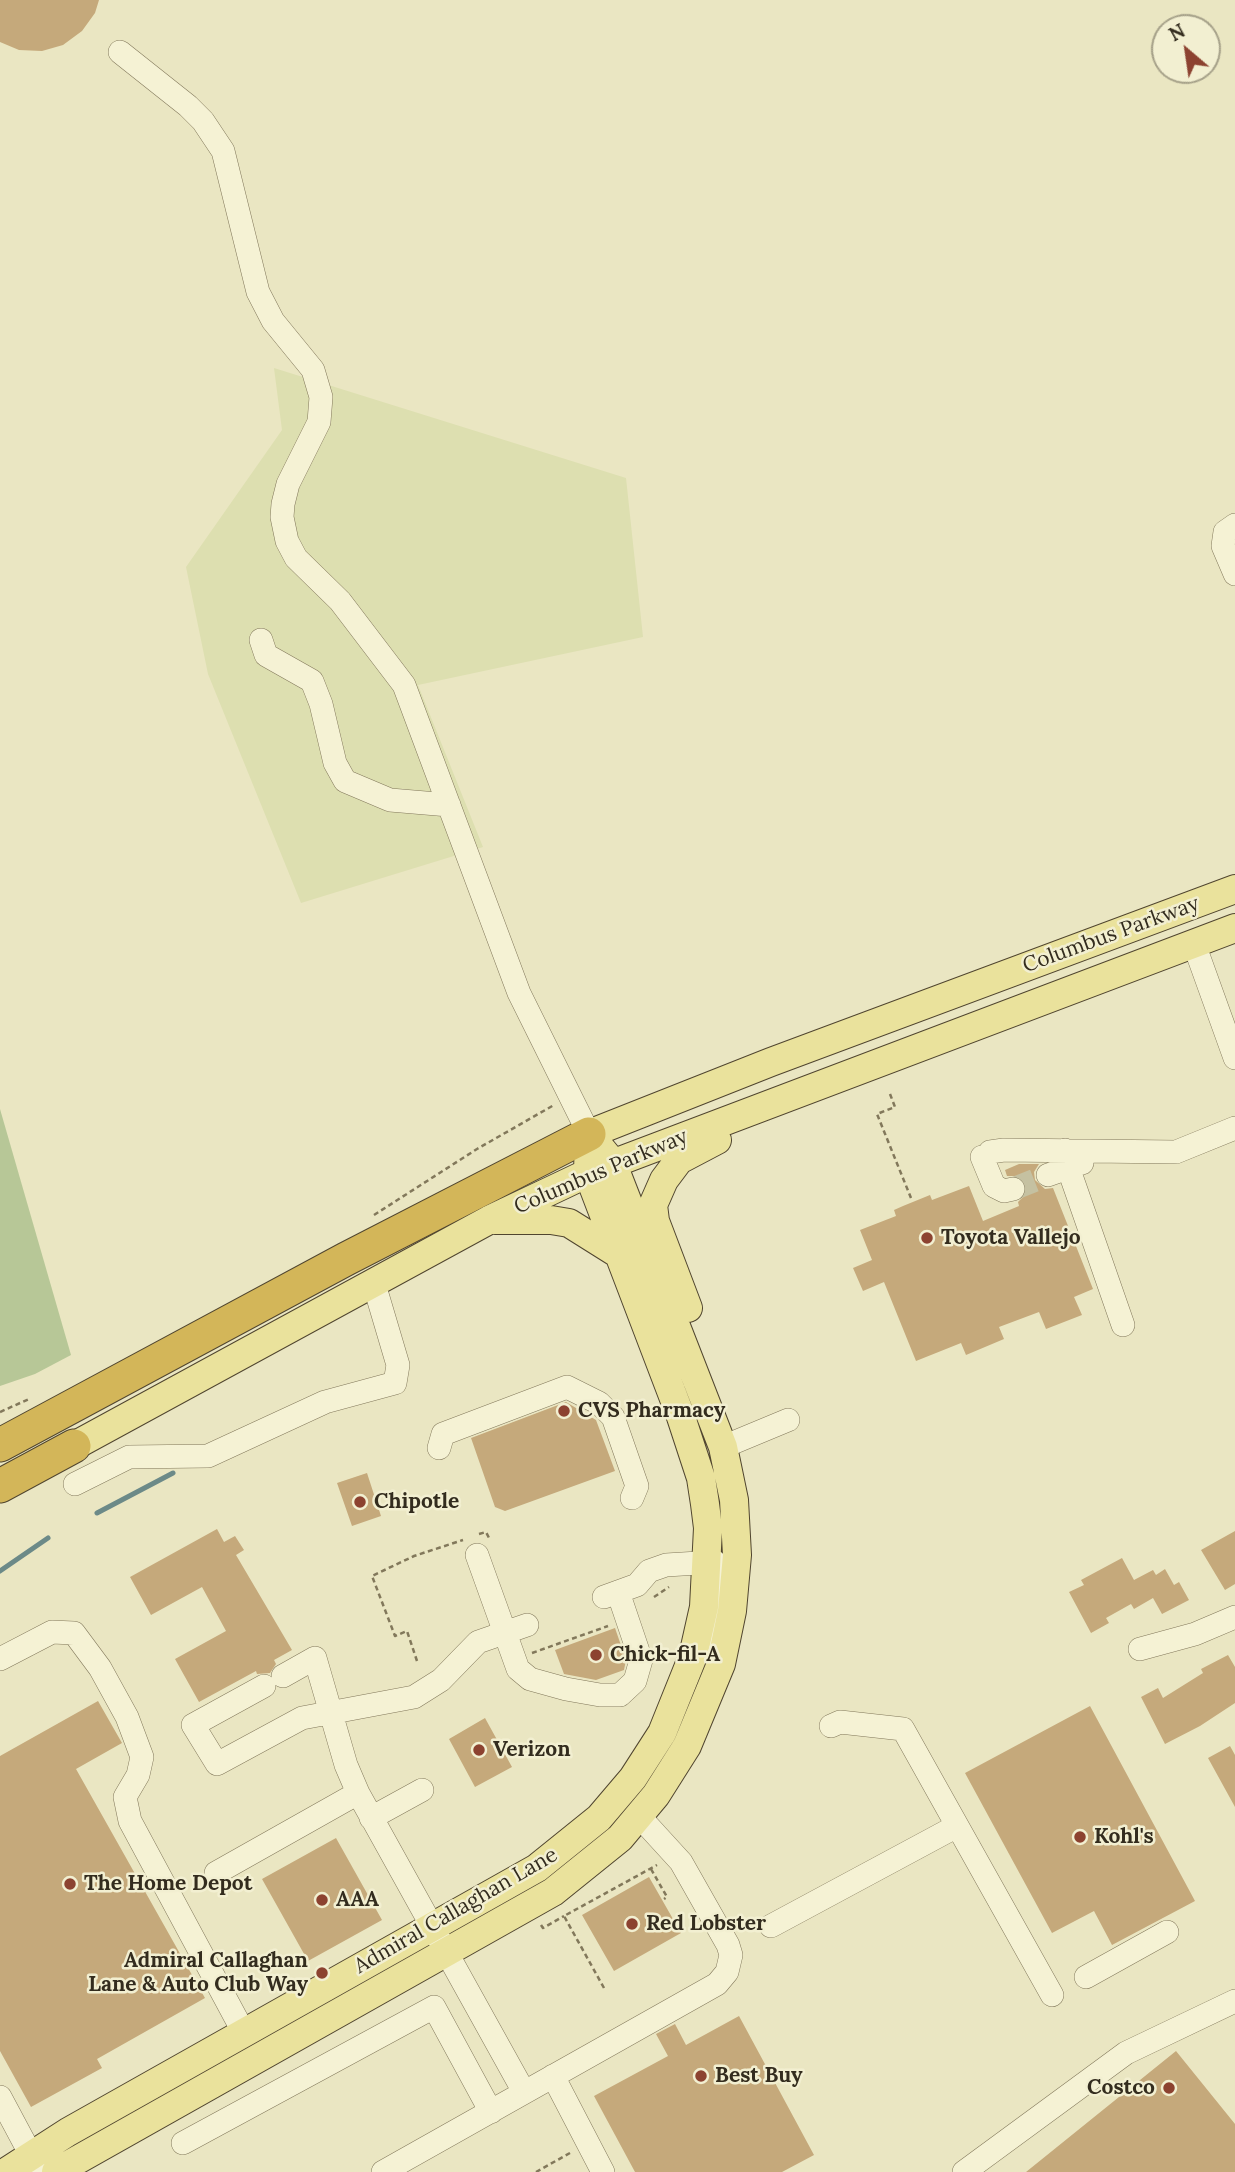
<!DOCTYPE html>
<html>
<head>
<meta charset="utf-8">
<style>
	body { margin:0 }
	#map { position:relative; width:1235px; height:2172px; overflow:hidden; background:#eae6c2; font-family:Lora,serif }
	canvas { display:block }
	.north { position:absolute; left:1151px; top:14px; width:70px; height:70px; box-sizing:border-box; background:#f2efd1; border:2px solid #a6a189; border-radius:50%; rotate:331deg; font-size:19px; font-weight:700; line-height:28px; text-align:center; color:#332c1e }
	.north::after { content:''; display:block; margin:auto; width:24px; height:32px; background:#8c4230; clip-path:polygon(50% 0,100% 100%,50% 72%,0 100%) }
</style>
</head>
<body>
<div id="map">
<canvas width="1235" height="2172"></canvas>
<div class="north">N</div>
</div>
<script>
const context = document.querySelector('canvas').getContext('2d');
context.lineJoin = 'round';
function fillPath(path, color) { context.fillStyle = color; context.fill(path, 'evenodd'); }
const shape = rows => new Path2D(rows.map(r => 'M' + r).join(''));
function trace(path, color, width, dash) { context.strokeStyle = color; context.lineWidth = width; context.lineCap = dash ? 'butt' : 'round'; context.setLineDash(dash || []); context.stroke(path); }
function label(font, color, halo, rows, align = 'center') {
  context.font = font + ' Lora,serif'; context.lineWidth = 5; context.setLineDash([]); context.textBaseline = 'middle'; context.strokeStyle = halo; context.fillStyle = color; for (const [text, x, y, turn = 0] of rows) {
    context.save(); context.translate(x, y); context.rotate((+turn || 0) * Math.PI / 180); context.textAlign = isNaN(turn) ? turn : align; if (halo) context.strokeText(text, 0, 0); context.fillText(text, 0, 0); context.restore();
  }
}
fillPath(shape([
	[274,368,626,478,643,637,418,685,483,847,301,903,208,674,186,567,282,430]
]), '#dddfb0');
fillPath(shape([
	[0,1109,71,1355,35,1374,0,1386]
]), '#b7c797');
trace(shape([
	[97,1513,173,1473],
	[0,1571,48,1538]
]), '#6c8a88', 5);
fillPath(shape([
	[0,0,99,0,95,13,82,31,63,45,42,51,19,50,0,42],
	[1019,1164,1039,1164,1034,1172,1035,1180,1045,1189,1053,1188,1093,1289,1074,1297,1082,1315,1046,1329,1039,1312,999,1327,1004,1339,966,1355,961,1343,916,1361,884,1282,863,1291,853,1268,872,1260,860,1230,896,1216,894,1210,903,1206,930,1195,932,1200,969,1186,983,1221,1019,1206,1018,1202,1026,1194,1026,1185,1018,1176,1007,1176,1005,1170],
	[566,1402,596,1420,615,1471,505,1511,495,1507,471,1438],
	[367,1473,381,1516,352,1526,337,1483],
	[217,1529,224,1542,235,1536,244,1550,236,1555,292,1650,274,1660,276,1664,270,1673,257,1674,256,1671,199,1702,175,1659,226,1631,202,1587,151,1615,130,1577],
	[1235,1531,1235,1584,1225,1590,1201,1550],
	[1122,1558,1134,1580,1153,1570,1156,1575,1165,1569,1174,1585,1179,1582,1189,1600,1162,1614,1153,1598,1134,1609,1131,1604,1106,1618,1109,1623,1091,1633,1069,1592,1084,1585,1081,1580],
	[615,1628,626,1660,624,1670,596,1680,564,1674,555,1650],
	[1228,1655,1235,1667,1235,1703,1200,1726,1165,1744,1141,1697,1158,1688,1163,1698,1203,1673,1201,1669],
	[98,1701,122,1743,76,1769,205,1998,97,2059,102,2068,31,2107,0,2051,0,1756],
	[1090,1706,1195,1901,1112,1945,1094,1911,1052,1933,965,1773],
	[485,1718,512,1767,475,1787,449,1739],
	[1230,1746,1235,1755,1235,1807,1208,1758],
	[336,1838,382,1920,308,1961,262,1879],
	[649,1877,681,1933,614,1971,582,1915],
	[739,2016,814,2155,782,2172,635,2172,594,2096,668,2056,656,2034,675,2024,686,2045],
	[1176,2051,1235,2124,1235,2172,1026,2172]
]), '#c5a97b');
trace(shape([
	[1013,1189,1048,1175]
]), '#c5c1a1', 23, [23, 11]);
const minor = shape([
	[120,52,188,106,203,121,223,151,258,292,273,321,313,370,321,397,319,422,288,484,283,504,282,517,287,541,296,558,340,601,404,685,519,993,589,1134],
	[1235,525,1225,532,1223,546,1235,574],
	[261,640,266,655,312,681,321,704,335,763,345,781,390,800,449,805],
	[1194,944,1235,1058],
	[1065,1150,1068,1167,1123,1325],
	[990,1152,1004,1150,1176,1152,1235,1128],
	[982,1157,994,1186,1004,1191,1013,1189],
	[1048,1175,1082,1163],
	[723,1447,788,1420],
	[439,1448,443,1434,567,1387,599,1403,613,1417,637,1486,632,1498],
	[75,1484,129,1457,208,1456,325,1402,395,1383,398,1365,374,1284],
	[477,1555,518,1669,530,1679,566,1689,600,1695,620,1695,635,1681,641,1660,618,1592],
	[604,1597,637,1585,649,1571,666,1565,715,1562,722,1571,712,1645],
	[1140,1649,1195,1634,1235,1617],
	[0,1659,52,1632,74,1633,100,1668,127,1717,142,1757,138,1775,125,1797,130,1821,244,2033],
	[283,1676,315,1658,346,1765,358,1793,524,2092],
	[264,1686,193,1725,217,1764,302,1718,414,1697,441,1680,478,1642,527,1625],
	[831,1726,840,1722,903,1729,1052,1995],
	[371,1818,422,1790],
	[216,1873,358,1793],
	[771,1926,957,1826],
	[1086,1977,1167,1932],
	[553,2076,603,2172],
	[0,2097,40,2172],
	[183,2143,434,2007,491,2112],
	[383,2172,717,1984,727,1972,731,1955,728,1945,681,1862,639,1816],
	[964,2172,1126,2053,1235,2001]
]);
const major = shape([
	[589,1134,771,1062,1235,889],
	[495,1220,551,1220,569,1223,620,1255],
	[688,1308,655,1221,653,1205,664,1180,679,1160,717,1140],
	[74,1446,489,1220,588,1173,1235,928],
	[6,2172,68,2132,537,1868,599,1818,633,1778,662,1733,693,1656,704,1607,708,1528,705,1504,701,1478,681,1417,588,1173,589,1134],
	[56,2172,553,1892,620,1838,656,1795,687,1746,721,1664,732,1611,737,1555,734,1500,723,1447,612,1162,589,1134]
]);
const highway = shape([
	[0,1445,346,1259,589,1134],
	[0,1486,74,1446]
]);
trace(minor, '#82785b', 24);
trace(major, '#50452f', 30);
trace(highway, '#50452f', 35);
trace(shape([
	[890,1094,895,1107,877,1114,911,1198],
	[374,1215,477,1149,554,1105],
	[0,1412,29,1399],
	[479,1534,486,1532,489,1538],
	[654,1597,669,1587],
	[532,1653,608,1626],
	[417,1661,407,1631,395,1636,372,1576,414,1556,463,1540],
	[651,1869,667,1897,664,1899],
	[541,1925,543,1928,564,1916],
	[604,1988,564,1916,657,1865],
	[536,2172,570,2153]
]), '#82785b', 2.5, [5, 3.5]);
trace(minor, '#f5f2d4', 23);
trace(major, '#eae29c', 28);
trace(highway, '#d3b659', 33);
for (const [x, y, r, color] of [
	[927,1238,7,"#8c4230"],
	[564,1411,7,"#8c4230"],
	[360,1502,7,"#8c4230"],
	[596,1655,7,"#8c4230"],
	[479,1750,7,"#8c4230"],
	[1080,1837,7,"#8c4230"],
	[70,1884,7,"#8c4230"],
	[322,1900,7,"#8c4230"],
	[632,1924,7,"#8c4230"],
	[322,1973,7,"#8c4230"],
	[701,2076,7,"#8c4230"],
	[1169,2088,7,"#8c4230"]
]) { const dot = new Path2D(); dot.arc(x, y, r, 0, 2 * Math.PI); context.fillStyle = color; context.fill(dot); trace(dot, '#f2efd1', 2.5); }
label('21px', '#332c1e', '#f2efd1', [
	["Columbus Parkway",1111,935,-20],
	["Columbus Parkway",601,1172,-23],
	["Admiral Callaghan Lane",456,1911,-30]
]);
label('bold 21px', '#332c1e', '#f2efd1', [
	["Toyota Vallejo",941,1238],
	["CVS Pharmacy",578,1411],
	["Chipotle",374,1502],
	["Chick-fil-A",610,1655],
	["Verizon",493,1750],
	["Kohl's",1094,1837],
	["The Home Depot",84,1884],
	["AAA",336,1900],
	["Red Lobster",646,1924],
	["Admiral Callaghan",308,1961,"right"],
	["Lane & Auto Club Way",308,1985,"right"],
	["Best Buy",715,2076],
	["Costco",1155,2088,"right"]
], 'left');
</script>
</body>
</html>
